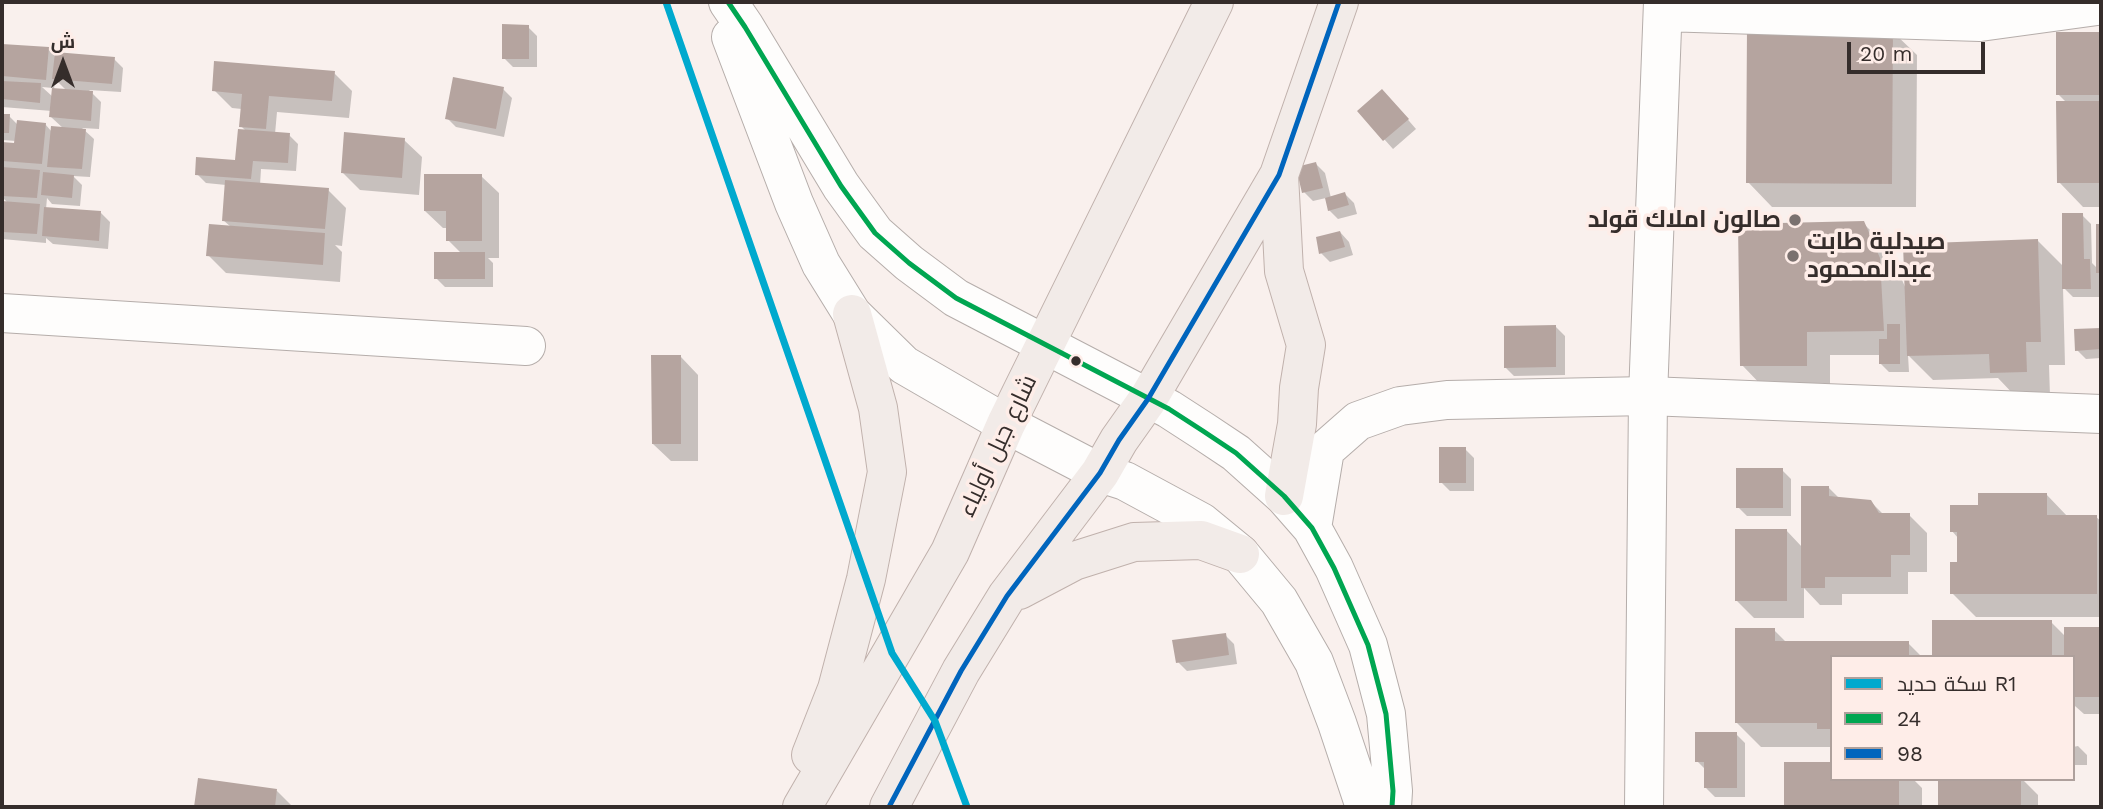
<!DOCTYPE html>
<html>
<head>
<meta charset="utf-8">
<style>
	body { margin:0 }
	#map { position:relative; width:2103px; height:809px; overflow:hidden; background:#f9f0ed; font-family:"Work Sans",Cairo,sans-serif }
	canvas { display:block }
	.frame { position:absolute; inset:0; border:4px solid #352d2b; pointer-events:none }
	.legend { position:absolute; left:1830px; top:655px; width:245px; height:126px; box-sizing:border-box; background:#feede8; border:2px solid #aea09c; margin:0; padding:9px 12px; list-style:none; font-size:21px; color:#352d2b }
	.legend li { display:flex; align-items:center; gap:14px; height:35px }
	.legend b { width:35px; border:2px solid #aea09c }
	.north { position:absolute; left:28px; top:28px; width:70px; height:70px; -webkit-text-stroke:5px #feede8; paint-order:stroke; rotate:0deg; font-size:19px; font-weight:700; line-height:28px; text-align:center; color:#352d2b }
	.north::after { content:''; display:block; margin:auto; width:24px; height:32px; background:#352d2b; clip-path:polygon(50% 0,100% 100%,50% 72%,0 100%) }
	.scale { position:absolute; left:1847px; top:42px; width:138px; height:32px; box-sizing:border-box; border:4px solid #352d2b; border-top:0; padding-left:9px; font-size:21px; line-height:24px; white-space:nowrap; color:#352d2b; -webkit-text-stroke:5px #feede8; paint-order:stroke }
</style>
</head>
<body>
<div id="map">
<canvas width="2103" height="809"></canvas>
<div class="frame"></div>
<ul class="legend">
<li><b style="height:9px;background:#00a9ce"></b>سكة حديد R1</li>
<li><b style="height:9px;background:#00a651"></b>24</li>
<li><b style="height:9px;background:#0065bd"></b>98</li>
</ul>
<div class="north">ش</div>
<div class="scale">20 m</div>
</div>
<script>
const context = document.querySelector('canvas').getContext('2d');
context.lineJoin = 'round';
function fillPath(path, color) { context.fillStyle = color; context.fill(path, 'evenodd'); }
const shape = rows => new Path2D(rows.map(r => 'M' + r).join(''));
function trace(path, color, width, dash) { context.strokeStyle = color; context.lineWidth = width; context.lineCap = dash ? 'butt' : 'round'; context.setLineDash(dash || []); context.stroke(path); }
function label(font, color, halo, rows, align = 'center') {
  context.font = font + ' "Work Sans",Cairo,sans-serif'; context.lineWidth = 7; context.setLineDash([]); context.textBaseline = 'middle'; context.strokeStyle = halo; context.fillStyle = color; for (const [text, x, y, turn = 0] of rows) {
    context.save(); context.translate(x, y); context.rotate((+turn || 0) * Math.PI / 180); context.textAlign = isNaN(turn) ? turn : align; if (halo) context.strokeText(text, 0, 0); context.fillText(text, 0, 0); context.restore();
  }
}
fillPath(shape([
	[528,27,537,36,537,67,513,67,504,58],
	[1892,31,1917,55,1916,207,1772,207,1748,182],
	[2101,33,2101,207,2083,207,2059,182,2067,103,2058,94,2058,34],
	[2,46,48,49,56,57,114,59,123,68,121,92,89,90,101,102,99,129,82,128,94,139,90,177,73,176,82,185,80,206,52,204,47,198,46,209,101,213,110,222,108,249,53,244,46,238,46,243,2,239,2,203,8,203,2,197,2,144,16,145,16,141,2,140,2,115,9,116,18,125,45,124,52,132,64,129,51,117,52,111,2,107],
	[55,79,67,91,54,90],
	[42,87,53,88,53,97],
	[334,73,352,91,349,118,277,112,275,134,289,135,298,144,296,171,261,169,260,185,328,190,346,208,342,246,335,245,342,252,340,282,226,273,208,255,231,227,223,220,226,185,206,183,197,174,237,162,247,132,241,126,242,109,232,108,214,90],
	[503,89,512,98,504,137,456,127,447,118],
	[1391,100,1416,129,1393,149,1359,111],
	[404,140,422,157,419,195,360,190,342,172],
	[1316,164,1325,173,1331,198,1345,194,1354,203,1357,214,1338,219,1329,210,1326,198,1313,201,1304,192],
	[481,176,499,193,499,258,488,258,493,263,493,287,445,287,436,278,462,254,448,240,448,228,443,228,425,211],
	[2082,215,2091,224,2092,263,2097,268,2097,226,2101,226,2099,297,2073,297,2063,287,2065,365,2049,365,2050,396,2016,397,1998,378,1933,380,1908,355,1909,372,1889,372,1880,363,1880,355,1830,355,1830,390,1766,390,1742,365,1863,223,1888,248,1906,289,2038,241,2064,267],
	[1340,232,1349,242,1353,255,1330,262,1321,253],
	[1556,327,1565,336,1565,375,1514,376,1505,367],
	[2101,330,2101,358,2086,359,2077,350,2076,331],
	[681,357,698,375,698,461,671,461,653,444],
	[1465,449,1474,458,1474,491,1450,491,1441,482],
	[1782,470,1791,479,1791,516,1747,516,1738,507],
	[1828,487,1840,499,1871,502,1884,515,1909,515,1927,533,1927,572,1908,572,1908,594,1842,594,1842,605,1820,605,1804,588,1804,618,1754,618,1736,600,1786,530,1802,547],
	[2046,494,2068,517,2096,517,2101,521,2101,617,1976,617,1952,593,1958,563,1958,538,1952,531],
	[2051,622,2066,637,2098,628,2101,632,2101,714,2084,714,2075,706,2075,739,2073,739,2073,657,1934,657],
	[1774,630,1787,643,1908,643,1922,657,1832,657,1832,747,1761,747,1736,722],
	[1225,635,1234,644,1237,664,1187,671,1178,662],
	[1736,734,1745,743,1745,797,1715,797,1706,788,1706,770,1697,761],
	[2078,746,2087,755,2087,765,2073,765,2073,747],
	[1786,764,1832,779,1913,779,1922,788,1922,807,1786,807],
	[1940,779,2022,779,2038,795,2038,807,1940,807],
	[199,780,277,791,293,807,195,807]
]), '#0003');
fillPath(shape([
	[502,24,529,25,529,59,502,59],
	[1747,28,1893,29,1892,184,1746,183],
	[2056,32,2101,32,2101,95,2056,95],
	[2,44,49,47,46,80,2,76],
	[55,52,115,57,112,84,52,79],
	[214,61,335,71,332,101,269,96,266,129,239,127,242,94,212,91],
	[453,77,504,87,496,129,445,119],
	[2,81,41,83,40,103,2,99],
	[52,88,93,91,91,121,49,117],
	[1382,89,1409,119,1383,141,1357,111],
	[2056,101,2101,101,2101,183,2057,183],
	[2,114,10,114,9,133,2,133],
	[17,120,46,123,42,164,2,161,2,142,14,143],
	[51,126,86,129,82,169,47,167],
	[238,129,290,133,288,163,253,161,251,179,195,175,196,157,235,160],
	[344,132,405,138,402,178,341,173],
	[1316,162,1323,188,1302,193,1296,167],
	[2,167,40,170,37,198,2,196],
	[43,172,74,175,72,198,41,195],
	[424,174,482,174,482,241,446,241,446,211,424,211],
	[225,180,329,188,325,229,222,221],
	[1345,192,1349,205,1328,211,1325,198],
	[2,201,40,204,37,234,2,232],
	[44,207,101,211,99,241,42,236],
	[2062,213,2083,213,2084,259,2090,259,2091,289,2062,289],
	[1864,221,1880,258,1884,331,1807,332,1807,366,1740,366,1738,224],
	[209,224,325,233,323,265,206,256],
	[2096,224,2101,224,2101,273,2096,273],
	[1340,231,1345,247,1319,254,1316,237],
	[2038,239,2041,342,2026,342,2027,372,1990,373,1989,354,1907,356,1903,244],
	[434,252,485,252,485,279,434,279],
	[1887,324,1900,324,1900,364,1879,364,1879,339,1887,339],
	[1556,325,1556,367,1504,368,1504,326],
	[2101,328,2101,349,2075,351,2074,329],
	[651,355,681,355,681,444,652,444],
	[1439,447,1466,447,1466,483,1439,483],
	[1736,468,1783,468,1783,508,1736,508],
	[1801,486,1829,486,1829,496,1871,500,1879,513,1910,513,1910,555,1891,555,1891,577,1825,577,1825,588,1801,588],
	[1978,493,2047,493,2047,515,2097,515,2097,594,1950,594,1950,562,1957,562,1957,532,1950,532,1950,505,1978,505],
	[1735,529,1787,529,1787,601,1735,601],
	[1932,620,2052,620,2052,657,1932,657],
	[2064,627,2099,627,2099,697,2073,697,2073,657,2064,657],
	[1735,628,1775,628,1775,641,1909,641,1909,657,1832,657,1832,729,1817,729,1817,723,1735,723],
	[1226,633,1229,655,1176,663,1172,640],
	[1695,732,1737,732,1737,788,1704,788,1704,762,1695,762],
	[1784,762,1832,762,1832,779,1899,779,1899,807,1784,807],
	[198,778,277,789,275,807,194,807],
	[1938,779,2021,779,2021,807,1938,807]
]), '#b5a49f');
const street = shape([
	[1663,12,1980,22,2097,6,2101,3],
	[2,313,526,346],
	[1644,807,1648,396,1663,2]
]);
const secondary = shape([
	[728,2,745,27,841,186,875,233,909,263,956,298,1169,409,1203,431,1236,453,1284,496,1312,528,1334,568,1368,645,1386,714,1393,791,1392,807],
	[731,37,794,203,821,264,852,314,904,365,1006,424,1100,473,1125,481,1201,522,1240,554,1279,601,1314,662,1337,723,1365,807],
	[1312,528,1325,450,1358,421,1400,406,1447,400,1648,396,2101,414]
]);
const primary = shape([
	[1279,175,1284,271,1306,345,1299,388,1297,424,1284,496],
	[1019,590,1074,561,1134,542,1201,540,1240,554],
	[811,755,837,689,866,579,887,472,878,408,852,314],
	[802,807,950,552,1006,424,1214,2],
	[889,807,961,671,1007,596,1100,473,1119,440,1148,399,1279,175,1339,2]
]);
trace(street, '#b5adaa', 40);
trace(secondary, '#b5adaa', 40);
trace(primary, '#c0b1ac', 40);
trace(street, '#fefdfc', 38);
trace(secondary, '#fefdfc', 38);
trace(primary, '#f2ebe8', 38);
trace(shape([
	[728,2,745,27,841,186,875,233,909,263,956,298,1169,409,1203,431,1236,453,1284,496,1312,528,1334,568,1368,645,1386,714,1393,791,1392,807]
]), '#00a651', 5);
trace(shape([
	[889,807,961,671,1007,596,1100,473,1119,440,1148,399,1279,175,1339,2]
]), '#0065bd', 5);
trace(shape([
	[666,2,892,653,935,721,967,807]
]), '#00a9ce', 7);
for (const [x, y, r, color] of [
	[1795,220,7,"#7a716f"],
	[1793,256,7,"#7a716f"],
	[1076,361,6,"#352d2b"]
]) { const dot = new Path2D(); dot.arc(x, y, r, 0, 2 * Math.PI); context.fillStyle = color; context.fill(dot); trace(dot, '#feede8', 2.5); }
label('bold 24px', '#352d2b', '#feede8', [
	["صالون املاك قولد",1781,220],
	["صيدلية طابت",1807,242,"left"],
	["عبدالمحمود",1807,270,"left"]
], 'right');
label('24px', '#352d2b', '#feede8', [
	["شارع جبل أولياء",998,446,-65]
]);
</script>
</body>
</html>
